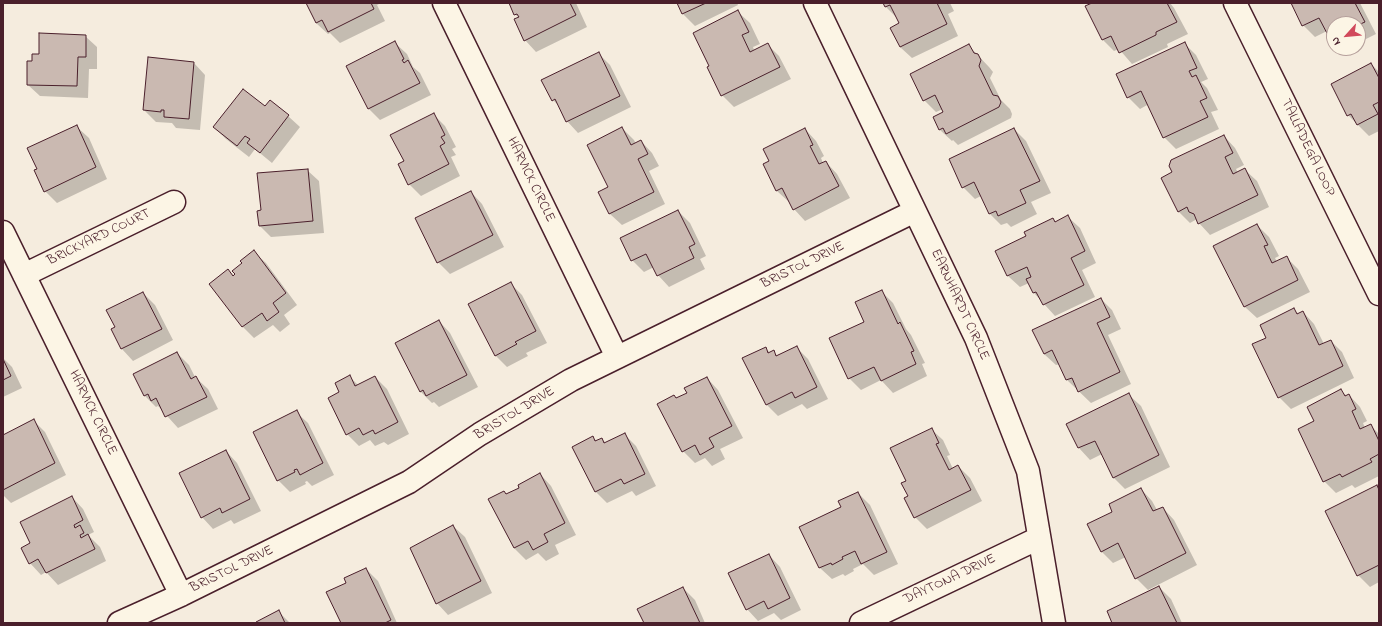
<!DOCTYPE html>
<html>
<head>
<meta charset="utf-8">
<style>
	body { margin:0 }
	#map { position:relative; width:1382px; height:626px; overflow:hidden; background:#f5ecde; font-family:"Indie Flower",sans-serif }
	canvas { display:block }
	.frame { position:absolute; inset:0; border:4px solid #4a1f2b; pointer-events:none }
	.north { position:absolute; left:1326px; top:16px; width:40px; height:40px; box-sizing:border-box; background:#fcf5e5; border:1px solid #b59f9b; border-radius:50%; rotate:243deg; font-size:11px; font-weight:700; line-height:16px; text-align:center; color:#4a1f2b }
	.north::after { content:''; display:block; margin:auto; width:14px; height:18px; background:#d1495b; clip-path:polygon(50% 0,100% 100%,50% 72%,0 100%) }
</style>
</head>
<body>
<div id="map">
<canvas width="1382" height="626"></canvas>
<div class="frame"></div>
<div class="north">N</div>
</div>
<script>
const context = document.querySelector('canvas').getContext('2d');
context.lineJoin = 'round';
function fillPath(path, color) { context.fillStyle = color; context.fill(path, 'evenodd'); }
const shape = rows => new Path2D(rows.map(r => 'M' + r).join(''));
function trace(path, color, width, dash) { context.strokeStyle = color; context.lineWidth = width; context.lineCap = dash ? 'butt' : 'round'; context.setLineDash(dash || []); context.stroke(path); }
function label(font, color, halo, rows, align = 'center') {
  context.font = font + ' "Indie Flower",sans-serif'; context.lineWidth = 3.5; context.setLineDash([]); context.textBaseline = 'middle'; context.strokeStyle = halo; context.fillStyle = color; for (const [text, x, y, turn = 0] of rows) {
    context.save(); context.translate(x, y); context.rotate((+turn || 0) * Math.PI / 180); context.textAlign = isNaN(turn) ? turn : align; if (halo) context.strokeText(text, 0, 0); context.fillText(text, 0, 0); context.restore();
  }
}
fillPath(shape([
	[307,3,381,3,377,5,385,21,340,43,330,33,328,34,316,23],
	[510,3,576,3,587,27,536,52,525,40,519,18,515,14],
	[678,3,737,3,738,5,695,26,683,14],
	[884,3,950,3,954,11,948,14,958,36,912,58,900,47,901,24,898,19,886,7],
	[1095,3,1170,3,1174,8,1188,34,1167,44,1168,47,1132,64,1119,49,1114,51,1103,40],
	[1292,3,1360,3,1376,34,1358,43,1358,24,1334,24,1334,42,1327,31,1315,37,1303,25],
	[738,12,750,23,760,44,753,47,754,50,767,44,779,56,791,79,734,107,722,95],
	[85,36,97,47,97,69,89,69,88,98,40,96,28,85,33,62,40,55],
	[395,43,407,54,413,67,420,73,431,95,380,120,369,109,347,67],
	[1184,43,1196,55,1208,79,1201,82,1207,88,1218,110,1211,112,1219,129,1176,149,1164,137,1149,104,1140,109,1128,97],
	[969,46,989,67,993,72,990,78,1001,100,1010,109,1012,114,1011,118,958,145,953,140,952,141,940,130,934,118,944,112,943,109,936,112,924,100],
	[598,53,610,65,631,107,578,133,567,121,560,107,553,100],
	[194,63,205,75,200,130,176,128,172,123,156,122,144,110],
	[1371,64,1379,72,1379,131,1369,136,1348,115,1332,84],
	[265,107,288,116,300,127,272,163,255,149,249,157,226,139,214,127],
	[434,115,445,126,456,147,452,149,456,155,451,157,460,176,421,196,409,184,405,162],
	[77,127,89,138,107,179,57,203,45,191,38,169],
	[622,128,634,140,636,144,641,141,652,153,659,166,649,171,665,204,622,225,610,214,600,192,610,187],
	[805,129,816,141,824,156,821,158,823,163,826,162,837,174,850,198,805,221,794,209,790,202,789,202,777,191,765,165,771,162],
	[1014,129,1026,141,1051,193,1031,202,1037,214,1011,227,1007,223,1001,225,990,214,981,196,975,199,963,187],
	[1224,136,1235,148,1244,165,1236,169,1238,173,1245,170,1257,181,1269,207,1210,235,1199,223,1197,219,1190,223,1178,211,1173,173],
	[307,170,319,181,324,233,271,237,260,226,262,211],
	[471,192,482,204,504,247,450,274,438,262],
	[678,211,690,223,706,256,700,259,705,269,669,287,658,275,654,267,644,272,632,260],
	[1068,217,1080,228,1096,263,1082,270,1095,297,1055,316,1034,293,1029,283,1020,287,1008,276,996,251,1027,236,1053,219,1056,222],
	[1257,225,1269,237,1279,256,1275,258,1277,262,1286,257,1298,269,1310,292,1257,318,1245,307,1215,246],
	[254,252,266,263,297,305,284,315,290,324,280,332,273,325,254,338,243,327,211,284,228,270,234,276,236,275,243,263],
	[511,284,522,295,547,343,526,353,528,356,507,367,495,355],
	[881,291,893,303,906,329,911,335,925,363,922,364,927,376,893,393,881,380,861,390,849,378,830,339,865,322],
	[143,293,155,305,173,340,133,361,122,349,112,330,116,328],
	[1101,299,1112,310,1121,329,1108,335,1131,384,1091,403,1067,380,1060,364,1056,365,1044,354],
	[1294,310,1299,314,1303,312,1314,324,1324,344,1331,341,1342,352,1354,378,1291,409,1279,397,1267,338],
	[439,321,450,333,478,387,439,407,434,402,432,403,420,391],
	[796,347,808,359,828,399,807,409,802,404,778,416,767,405,766,348,770,353,773,352,778,356],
	[177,353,189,365,195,377,208,389,218,409,178,428,158,406,156,407,145,396],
	[3,358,12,367,22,388,3,397],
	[350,377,359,386,375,377,387,389,409,434,388,445,384,442,375,446,370,440,359,446,347,434,341,393],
	[707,378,718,390,743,438,720,449,725,459,712,466,705,458,695,463,683,451,677,399,688,393],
	[1341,391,1347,396,1349,395,1360,407,1367,421,1363,423,1365,428,1370,425,1379,434,1379,476,1355,488,1352,485,1336,493,1324,481,1315,421],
	[1129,395,1141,406,1170,467,1125,489,1113,477,1102,454,1090,460,1079,448,1067,424],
	[296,412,308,423,334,475,312,486,307,481,305,482,306,484,290,492,278,480],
	[33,420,45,432,66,475,11,503,3,495,3,436],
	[931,429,943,440,950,455,947,456,953,469,958,466,970,478,982,501,927,529,915,517,909,497,908,482],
	[624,434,636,446,656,486,636,496,632,491,607,503,595,491,593,438,597,441,602,439,606,443],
	[226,451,237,463,261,511,234,524,231,520,213,529,202,517],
	[540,474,551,486,576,535,555,545,559,554,546,561,538,553,526,560,514,548,489,500,504,492,507,495,521,488],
	[1376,486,1379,489,1379,582,1370,587,1358,575],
	[1141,489,1152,501,1157,510,1163,508,1174,520,1197,565,1148,590,1136,578,1126,557,1113,563,1101,551,1114,512],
	[858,493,870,505,898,564,874,575,863,564,853,569,854,571,845,576,843,574,832,579,820,568,801,528,842,508],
	[72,497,83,509,94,532,88,535,100,547,106,561,58,585,46,572,41,575,30,563,31,543],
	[453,526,465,537,492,593,448,615,437,603],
	[769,555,780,567,801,610,781,620,774,613,758,621,747,609],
	[366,569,378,581,397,623,342,623,348,583],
	[1159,587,1171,599,1182,623,1114,623],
	[683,588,695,600,705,623,645,623],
	[279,612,290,623,257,623]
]), '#0003');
const building = shape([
	[306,3,371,3,374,9,328,32,322,20,316,23,306,3],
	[509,3,570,3,576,15,524,41,514,19,519,17,517,14,514,15,509,3],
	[677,3,706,3,682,14,677,3],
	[883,3,937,3,947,24,900,47,890,28,899,23,890,5,885,7,883,3],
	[1092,3,1167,3,1177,22,1156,32,1156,35,1119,53,1111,36,1102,40,1085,6,1092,3],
	[1291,3,1355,3,1365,22,1358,25,1358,24,1334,24,1334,37,1330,39,1319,18,1302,26,1291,3],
	[738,10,749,32,742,35,750,52,768,43,780,67,721,96,707,67,709,66,693,33,738,10],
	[39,33,86,35,86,57,78,57,77,86,27,85,27,61,32,61,32,54,39,54,39,33],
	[395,41,404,59,402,60,404,63,408,60,420,83,368,109,346,66,395,41],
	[1185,42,1197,68,1189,71,1192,77,1196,75,1207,98,1200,101,1208,117,1163,138,1141,91,1127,98,1116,74,1185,42],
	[969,44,974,53,978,54,981,60,979,66,993,95,998,96,1001,102,999,107,946,134,943,128,939,130,933,117,943,112,935,95,923,101,910,74,969,44],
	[599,52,620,96,566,122,555,99,552,101,541,80,599,52],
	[148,57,194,62,189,119,164,117,164,110,161,110,161,112,143,110,148,57],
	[1371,63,1379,78,1379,102,1373,105,1378,114,1357,125,1351,114,1347,116,1331,84,1371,63],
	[243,89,265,106,270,100,289,115,260,153,247,143,250,139,245,136,237,146,213,127,243,89],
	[434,113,445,135,441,137,445,143,440,146,449,164,408,185,398,164,404,161,390,135,434,113],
	[77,125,96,167,44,192,34,170,37,169,27,148,77,125],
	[622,127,631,145,641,140,648,154,638,159,654,192,609,214,598,192,608,187,587,145,622,127],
	[805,128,813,145,810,146,819,164,826,161,839,186,793,210,782,188,776,191,763,164,769,161,763,149,805,128],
	[1014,128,1040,181,1020,190,1026,203,998,216,996,211,989,214,974,182,962,188,949,159,1014,128],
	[1224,135,1233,153,1225,157,1233,174,1245,168,1258,195,1198,224,1194,214,1189,212,1187,207,1178,212,1161,178,1172,172,1169,166,1171,160,1224,135],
	[308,169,313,221,259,226,257,211,261,210,257,173,308,169],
	[471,191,493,235,437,263,415,218,471,191],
	[678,210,695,244,689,247,694,258,657,276,646,254,631,261,620,238,678,210],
	[1068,215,1085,251,1071,258,1084,285,1043,305,1036,292,1033,293,1026,279,1031,277,1027,267,1007,276,995,251,1026,236,1024,232,1053,218,1055,222,1068,215],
	[1257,224,1268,245,1264,246,1272,263,1287,256,1298,280,1244,307,1213,246,1257,224],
	[254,250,286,293,273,303,279,312,267,321,262,313,242,327,209,284,228,269,233,276,235,274,232,271,242,263,240,261,254,250],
	[511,282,536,331,515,342,517,344,495,356,468,304,511,282],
	[882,290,898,324,900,322,914,351,911,352,916,364,881,381,874,367,848,379,829,338,864,322,855,302,882,290],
	[143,292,162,329,121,349,111,329,115,327,106,310,143,292],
	[1101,298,1110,317,1097,323,1120,372,1078,392,1072,378,1066,380,1052,350,1044,354,1032,330,1101,298],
	[1294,308,1297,314,1303,311,1319,345,1331,340,1343,366,1278,398,1252,344,1266,338,1260,325,1294,308],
	[439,320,467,375,426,396,423,390,420,392,395,343,439,320],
	[797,346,817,387,795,398,792,392,766,405,742,358,766,347,768,353,774,350,776,356,797,346],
	[177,352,191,379,196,376,207,397,165,417,156,398,151,401,148,394,144,396,133,374,177,352],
	[3,359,11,376,3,380,3,359],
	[350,375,355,386,375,376,398,422,375,434,373,430,363,435,359,428,346,435,328,398,339,392,335,383,350,375],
	[707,377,732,426,709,438,714,447,700,455,695,445,682,452,657,404,674,395,676,398,687,393,684,388,707,377],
	[1341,389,1345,396,1349,394,1356,409,1352,411,1360,429,1371,424,1379,441,1379,454,1370,459,1372,462,1342,477,1340,474,1323,482,1298,429,1314,421,1307,407,1341,389],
	[1129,393,1159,455,1113,478,1095,441,1078,448,1066,424,1129,393],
	[297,410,323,463,300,475,297,469,294,470,295,472,277,481,253,432,297,410],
	[34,419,55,463,3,490,3,435,34,419],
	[932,428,939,443,936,444,949,470,958,465,971,490,914,518,904,498,908,496,901,483,906,481,890,448,932,428],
	[625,433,645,474,624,484,621,479,595,492,572,447,593,436,595,441,602,438,604,443,625,433],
	[226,450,250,499,222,513,220,508,201,518,179,473,226,450],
	[540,473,565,523,544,534,548,542,533,550,528,541,514,548,488,499,504,491,506,494,519,488,518,485,540,473],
	[1377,485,1379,490,1379,565,1357,576,1325,511,1377,485],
	[1141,488,1153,511,1163,507,1186,553,1135,579,1118,543,1101,552,1087,524,1112,512,1109,504,1141,488],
	[858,492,887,552,861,564,855,551,842,557,843,559,832,565,831,563,819,568,799,527,841,507,838,501,858,492],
	[72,496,83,520,74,525,75,528,80,525,84,533,80,535,81,538,88,534,95,549,46,573,38,559,29,564,21,548,30,543,20,522,72,496],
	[453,525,481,581,436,604,410,548,453,525],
	[769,554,790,598,768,609,764,601,746,610,728,573,769,554],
	[366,568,391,620,385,623,341,623,326,592,346,583,344,578,366,568],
	[1159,586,1177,623,1112,623,1107,611,1159,586],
	[683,587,700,623,644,623,637,609,683,587],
	[279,610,285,623,256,623,256,622,279,610]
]);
fillPath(building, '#cab9b1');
trace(building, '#4a1f2b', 1);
const street = shape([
	[444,3,617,357],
	[815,3,976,338,1028,471,1054,623],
	[1235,3,1379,294],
	[3,232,181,595],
	[24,275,174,202],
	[119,623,181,595,409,482,480,434,571,380,915,211],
	[861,623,1039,538]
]);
trace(street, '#4a1f2b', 25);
trace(street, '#fcf5e5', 22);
label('14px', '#4a1f2b', '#fcf5e5', [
	["TALLADEGA LOOP",1307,148,64],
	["HARVICK CIRCLE",530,180,64],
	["BRICKYARD COURT",99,238,-26],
	["BRISTOL DRIVE",803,266,-26],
	["EARNHARDT CIRCLE",959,305,65],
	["HARVICK CIRCLE",92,413,64],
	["BRISTOL DRIVE",515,414,-31],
	["BRISTOL DRIVE",232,570,-26],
	["DAYTONA DRIVE",950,580,-25]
]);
</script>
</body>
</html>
